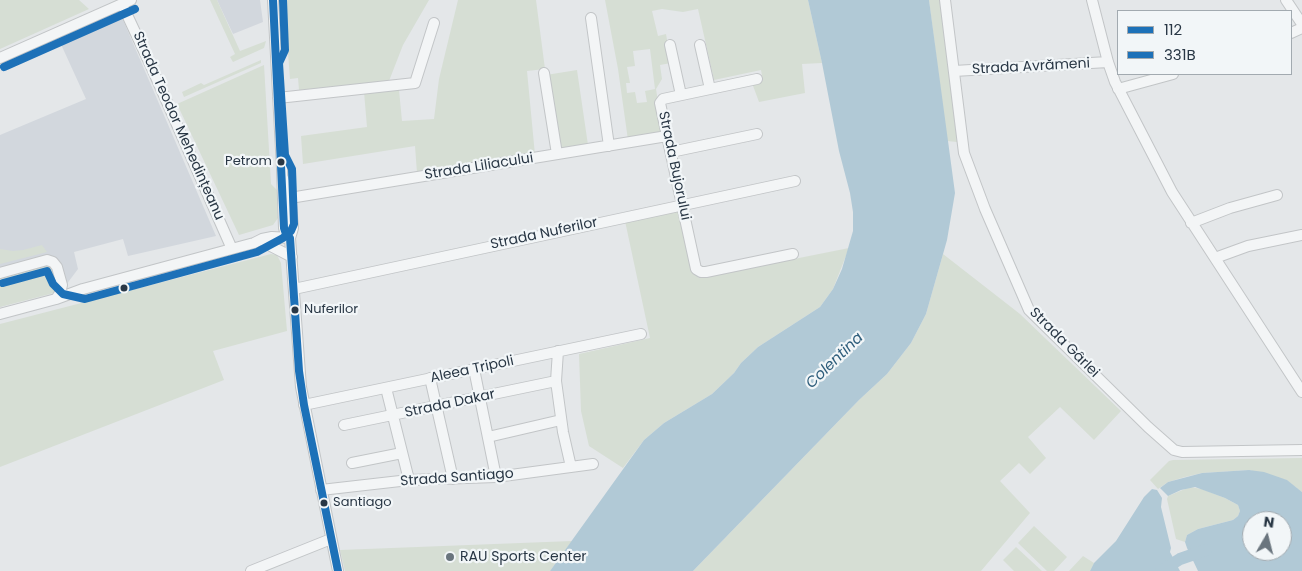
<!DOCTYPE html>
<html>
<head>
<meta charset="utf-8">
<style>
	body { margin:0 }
	#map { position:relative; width:1302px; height:571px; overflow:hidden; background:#e4e7e9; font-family:Poppins,sans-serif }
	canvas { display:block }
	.legend { position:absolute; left:1117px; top:10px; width:175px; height:65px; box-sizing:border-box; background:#f2f6f8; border:1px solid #a2aab0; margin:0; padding:6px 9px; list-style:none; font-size:15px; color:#293745 }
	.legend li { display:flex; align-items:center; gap:10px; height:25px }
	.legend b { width:25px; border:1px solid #a2aab0 }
	.north { position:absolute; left:1242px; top:511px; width:50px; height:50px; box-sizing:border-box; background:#f2f6f8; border:1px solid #a2aab0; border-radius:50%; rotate:8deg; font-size:14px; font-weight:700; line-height:20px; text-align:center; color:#293745 }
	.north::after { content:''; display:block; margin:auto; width:18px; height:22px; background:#6a757e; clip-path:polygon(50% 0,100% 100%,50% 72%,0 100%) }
</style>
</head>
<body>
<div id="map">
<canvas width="1302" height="571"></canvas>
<ul class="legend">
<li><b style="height:6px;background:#1d71b8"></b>112</li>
<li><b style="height:6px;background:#1d71b8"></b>331B</li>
</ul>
<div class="north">N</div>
</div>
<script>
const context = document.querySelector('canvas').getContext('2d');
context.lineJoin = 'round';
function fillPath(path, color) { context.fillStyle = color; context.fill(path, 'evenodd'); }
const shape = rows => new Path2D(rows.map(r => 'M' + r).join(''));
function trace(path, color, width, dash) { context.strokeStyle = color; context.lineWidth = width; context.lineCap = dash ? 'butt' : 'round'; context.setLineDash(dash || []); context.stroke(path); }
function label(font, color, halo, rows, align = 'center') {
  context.font = font + ' Poppins,sans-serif'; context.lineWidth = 4.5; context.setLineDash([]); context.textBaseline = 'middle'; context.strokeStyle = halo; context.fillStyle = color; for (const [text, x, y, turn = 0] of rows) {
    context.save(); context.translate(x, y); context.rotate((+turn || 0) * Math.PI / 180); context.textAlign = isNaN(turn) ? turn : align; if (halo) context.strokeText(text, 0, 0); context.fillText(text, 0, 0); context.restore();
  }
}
fillPath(shape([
	[217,0,260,0,263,22,233,34],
	[120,13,216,236,128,256,123,239,74,252,78,269,66,285,0,307,0,135,86,99,59,40]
]), '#d2d7dd');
fillPath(shape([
	[0,0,79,0,89,9,0,49],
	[210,0,217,0,240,51,266,41,264,48,233,62,230,57,235,54],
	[284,0,429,0,403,45,389,81,299,90,298,78,290,79],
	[458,0,536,0,545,69,527,71,535,155,417,173,415,146,303,164,301,136,367,127,364,92,399,90,402,121,434,119,439,79],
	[605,0,808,0,822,63,802,64,805,93,759,102,752,83,763,81,761,70,714,80,698,9,683,12,662,9,652,11,658,36,666,34,671,63,660,65,662,79,656,89,663,134,628,140,618,69],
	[650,49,655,89,645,91,647,102,637,103,635,92,627,93,626,83,630,83,627,67,635,66,633,51],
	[929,0,941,0,957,142,947,141],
	[261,60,261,63,184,97,182,92,201,83,204,85],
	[264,65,271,184,277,190,278,218,273,225,239,235,177,104],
	[577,70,588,145,560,149,546,75],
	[678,209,691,270,699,278,849,248,833,289,820,307,758,347,741,363,734,373,712,394,664,423,644,440,623,468,589,446,581,411,579,354,650,338,625,221],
	[42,245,47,252,0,264,0,249,13,251,23,250],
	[271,254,277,255,281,263,287,331,213,351,224,380,0,467,0,324],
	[943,254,1020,314,1121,411,1094,440,1060,407,1028,437,1046,458,1030,474,1019,463,1000,481,1030,513,981,571,693,571,859,400,887,374,911,343,926,314],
	[47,265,52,269,57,285,58,288,54,293,0,307,0,278],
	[1302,458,1302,492,1286,480,1249,470,1202,473,1185,477,1168,482,1158,489,1150,480,1169,461,1173,460],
	[1190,487,1202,489,1225,498,1238,505,1240,511,1238,516,1233,520,1198,529,1187,535,1185,542,1176,539,1167,499,1168,496],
	[1034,526,1067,557,1054,571,1047,571,1018,543],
	[572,541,550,571,345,571,340,550],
	[1016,547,1042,571,1014,571,1003,560],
	[1083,556,1094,563,1090,571,1069,571]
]), '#d6ded4');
fillPath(shape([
	[808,0,929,0,955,193,947,240,926,314,911,343,887,374,859,400,693,571,550,571,644,440,664,423,712,394,734,373,741,363,758,347,820,307,833,289,842,269,853,231,853,212,850,193,839,151,822,63],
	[1249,470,1264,472,1287,480,1302,492,1302,571,1198,571,1187,548,1185,542,1187,535,1198,529,1233,520,1238,516,1240,511,1238,505,1225,498,1195,487,1181,490,1168,496,1160,488,1168,482,1202,473],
	[1252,521,1282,521,1282,551,1252,551],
	[1152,489,1157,490,1162,498,1161,507,1171,548,1170,552,1180,571,1090,571,1094,563,1116,541,1144,497]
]), '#b1c9d6');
trace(shape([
	[1161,571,1180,559,1206,550]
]), '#b1c9d6', 12);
const minor = shape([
	[273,0,282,169,284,228,286,234,290,238],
	[945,0,964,153,985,209,1029,310,1148,427,1174,450,1182,452,1302,450],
	[1092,0,1108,62,1115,82,1172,192,1302,392],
	[1286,0,1302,24],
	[122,4,151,66,232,249],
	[591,18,609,146],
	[1291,33,1302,28],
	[670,45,681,95],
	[700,45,710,89],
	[0,58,131,0],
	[954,71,1108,62],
	[544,73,557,154],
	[757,79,663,99,660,103,667,136,696,269,701,272,706,272,793,254],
	[1118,89,1173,74],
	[278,98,415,83,434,23],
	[671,152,757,134],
	[283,178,291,204,293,228,290,238,301,387,338,571],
	[290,198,667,136],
	[1191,223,1230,208,1277,195],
	[265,243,292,257],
	[1215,258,1248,246,1302,235],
	[0,273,47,260,53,262,57,267,62,285,60,293,56,299],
	[294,289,795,181],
	[0,314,56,299,83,289,254,243,262,239,272,237,290,238],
	[558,351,556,381,563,432,571,467],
	[474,369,496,477],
	[430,378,453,479],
	[386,388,409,480],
	[304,405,641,334],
	[344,425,556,381],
	[488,437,561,420],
	[352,463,402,453],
	[321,490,409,480,496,477,593,464],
	[251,571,331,539]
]);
trace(minor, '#c2c5c7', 12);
trace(minor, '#f3f5f6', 10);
trace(shape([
	[273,0,284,228,286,234,290,238,299,371,304,405,338,571]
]), '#1d71b8', 8);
trace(shape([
	[4,67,135,9],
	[3,283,47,271,53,284,63,294,85,299,257,252,283,238,291,231,294,224,292,169,285,155,279,63,285,50,283,0]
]), '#1d71b8', 8);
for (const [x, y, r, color] of [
	[281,162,4.5,"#293745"],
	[124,288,4.5,"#293745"],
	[295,310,4.5,"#293745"],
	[324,503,4.5,"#293745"],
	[450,557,5,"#6a757e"]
]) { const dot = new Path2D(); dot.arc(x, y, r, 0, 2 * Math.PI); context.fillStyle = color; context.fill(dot); trace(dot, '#f2f6f8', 2); }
label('13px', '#293745', '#f2f6f8', [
	["Petrom",272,162,"right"],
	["Nuferilor",304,310],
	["Santiago",333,503]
], 'left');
label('14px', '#293745', '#f2f6f8', [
	["Strada Avrămeni",1031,67,-3],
	["Strada Teodor Mehedințeanu",178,126,66],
	["Strada Bujorului",674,166,78],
	["Strada Liliacului",479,167,-9],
	["Strada Nuferilor",544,234,-12],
	["Strada Gârlei",1064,343,45],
	["Aleea Tripoli",472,370,-12],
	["Strada Dakar",450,404,-12],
	["Strada Santiago",457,478,-4]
]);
label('14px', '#293745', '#f2f6f8', [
	["RAU Sports Center",460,557]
], 'left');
label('italic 15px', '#2f5e7c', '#f2f6f8', [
	["Colentina",835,361,-44]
]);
</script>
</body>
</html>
